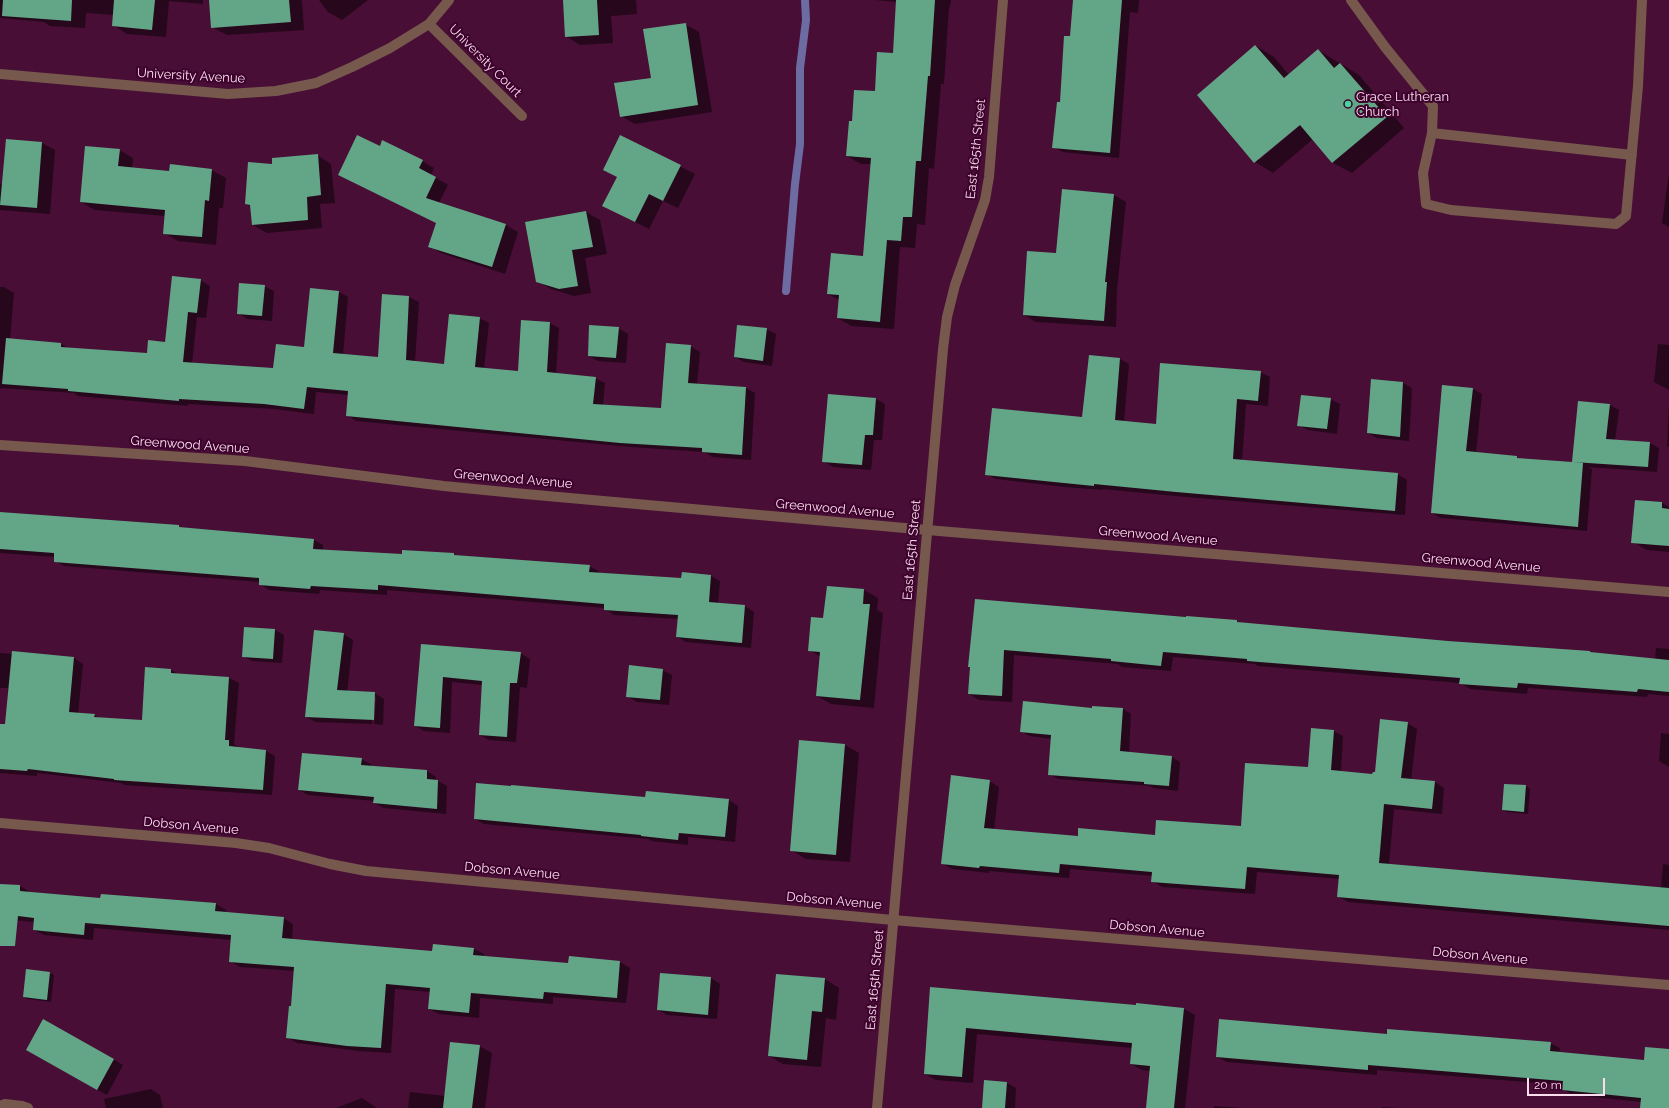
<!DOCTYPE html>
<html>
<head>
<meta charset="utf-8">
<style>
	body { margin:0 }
	#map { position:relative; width:1669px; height:1108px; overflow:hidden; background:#480e36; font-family:Raleway,sans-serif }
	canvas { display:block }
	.scale { position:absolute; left:1527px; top:1078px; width:78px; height:18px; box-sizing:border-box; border:2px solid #fbddee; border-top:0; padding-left:5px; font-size:12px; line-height:14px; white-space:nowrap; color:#fbddee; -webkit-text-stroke:3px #3d032c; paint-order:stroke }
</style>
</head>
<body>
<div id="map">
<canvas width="1669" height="1108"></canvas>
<div class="scale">20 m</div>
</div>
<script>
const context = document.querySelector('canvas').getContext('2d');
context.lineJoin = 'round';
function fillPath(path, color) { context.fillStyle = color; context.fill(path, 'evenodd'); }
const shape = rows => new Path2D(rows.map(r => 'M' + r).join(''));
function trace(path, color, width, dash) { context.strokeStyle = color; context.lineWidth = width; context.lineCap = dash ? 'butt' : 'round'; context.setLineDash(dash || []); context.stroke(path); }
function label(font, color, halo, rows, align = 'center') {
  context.font = font + ' Raleway,sans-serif'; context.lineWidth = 4; context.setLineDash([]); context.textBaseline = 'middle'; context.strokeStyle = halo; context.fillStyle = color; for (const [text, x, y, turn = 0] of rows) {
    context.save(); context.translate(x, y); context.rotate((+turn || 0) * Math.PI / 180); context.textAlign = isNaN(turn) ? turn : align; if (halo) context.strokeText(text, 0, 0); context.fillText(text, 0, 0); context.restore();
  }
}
fillPath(shape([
	[0,0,203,0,203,4,169,1,166,37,127,34,113,25,114,15,86,13,85,28,50,26,44,22,0,18],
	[210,0,302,0,304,30,227,35,212,27],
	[319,0,368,0,342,20,328,12],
	[564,0,636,0,637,14,611,16,613,43,580,45,566,36],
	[875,0,951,0,950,7,949,7,944,84,941,84,934,169,929,168,925,225,917,224,915,248,900,247,894,329,851,326,838,318,839,300,828,294,864,257,871,164,861,164,847,156,853,122,876,92,894,54,897,2],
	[1074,0,1139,0,1138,13,1130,12,1119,158,1063,152,1053,147,1071,37],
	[685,24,699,32,712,112,635,124,621,116,652,79],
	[1256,46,1274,57,1289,75,1318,50,1359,75,1404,128,1352,173,1333,163,1313,139,1273,173,1255,162],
	[1303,121,1304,122,1259,160,1259,158],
	[620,136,695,174,678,208,663,201,649,229,617,213,618,177],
	[7,140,42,143,55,150,50,214,0,210,0,184,3,184],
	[380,147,422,161,434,168,431,175,448,185,439,203,506,225,518,232,505,274,441,253,429,246,437,223,351,181],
	[119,150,133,158,132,169,170,172,211,170,226,178,223,208,219,208,216,245,178,241,164,233,165,216,95,210,81,202],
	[317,155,331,164,335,203,320,204,322,228,267,233,253,225,251,207,246,204,273,165],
	[1669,173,1669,227,1662,223],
	[1114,195,1126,202,1117,290,1116,327,1036,322,1024,315,1057,254],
	[586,212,600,220,607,254,585,258,591,293,574,296,551,289,537,281,527,222],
	[200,280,210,286,206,318,197,317,192,364,274,369,305,348,311,289,339,292,348,297,343,355,379,358,383,296,409,297,419,302,415,362,445,365,479,318,489,323,484,369,519,372,550,323,559,328,556,374,595,378,605,383,603,405,662,409,690,346,700,352,697,385,746,388,755,393,751,460,712,457,705,452,630,447,356,421,347,415,349,395,316,392,314,414,274,409,188,404,188,406,78,396,74,393,1,388,0,389,0,287,4,287,14,293,10,340,61,344,69,348,147,354,166,343],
	[264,286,274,291,272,321,247,319,238,313],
	[618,328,628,334,626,363,598,361,589,356],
	[766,329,776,334,772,366,744,362,735,357],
	[1658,344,1669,345,1669,390,1654,382],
	[1090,356,1120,359,1129,364,1124,422,1157,425,1260,372,1270,377,1268,406,1246,404,1242,461,1397,474,1407,480,1405,515,1186,497,1103,489,1103,490,1064,487,996,479,986,474,1083,418],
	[1372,380,1403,383,1412,388,1409,441,1377,438,1368,433],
	[1473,389,1482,394,1476,453,1517,457,1520,459,1573,463,1579,402,1610,405,1619,410,1615,441,1650,443,1659,448,1657,472,1588,467,1592,469,1587,531,1441,518,1432,513],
	[829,395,876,399,885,404,882,440,874,440,871,470,833,467,823,461],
	[1330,399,1340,404,1337,434,1308,430,1298,425],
	[1669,405,1669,447,1667,446],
	[1636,501,1662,503,1669,507,1669,552,1647,550,1633,542],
	[0,512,246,533,249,535,314,540,323,545,323,550,403,555,454,554,458,557,589,566,599,571,599,573,682,579,711,576,720,581,718,604,745,606,754,612,751,648,686,642,677,637,678,619,614,615,605,609,605,608,387,590,387,595,320,590,319,594,269,590,260,584,260,582,64,566,55,561,55,557,0,553],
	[828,587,864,590,878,598,877,610,883,613,874,708,831,704,817,696,821,657,809,650,824,619],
	[976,600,1237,621,1241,624,1448,642,1590,652,1593,653,1655,660,1656,648,1669,649,1669,696,1648,694,1647,697,1528,688,1527,694,1470,689,1460,683,1258,666,1255,664,1173,657,1171,671,1122,667,1118,664,1014,655,1012,702,979,700,969,694],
	[275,630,284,635,282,663,252,661,243,656],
	[343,634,353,640,347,692,374,693,384,699,383,725,374,724,376,697,374,697,372,724,316,722,306,717],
	[422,645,520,653,530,659,527,688,520,687,516,742,489,740,480,735,483,685,452,682,450,733,424,731,415,726],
	[0,653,74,658,83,664,78,714,94,715,100,718,143,721,146,668,171,670,178,674,229,678,239,683,234,744,238,747,238,748,266,751,275,756,272,795,124,785,121,783,37,773,37,776,0,773,0,725,6,725,8,688,0,688],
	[662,670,672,675,669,705,637,702,627,696],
	[1093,709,1123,709,1131,714,1129,753,1172,757,1180,762,1178,791,1153,788,1150,786,1058,779,1049,774,1052,739,1029,736,1021,731],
	[1407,723,1417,729,1411,780,1435,782,1444,788,1442,814,1394,809,1389,864,1661,888,1663,864,1669,865,1669,930,1348,902,1339,897,1340,879,1257,872,1255,894,1162,887,1152,881,1153,876,1070,869,1069,878,989,871,989,873,952,869,942,863,989,781,999,787,994,830,1079,837,1156,836,1242,828,1309,768,1334,731,1343,736,1341,772,1373,775],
	[1661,733,1669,734,1669,767,1659,761],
	[845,745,859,753,850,862,806,859,791,850],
	[361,759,371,764,371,767,427,771,436,777,436,780,447,786,446,814,384,808,374,803,375,801,308,795,299,790],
	[1526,786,1530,789,1528,814,1507,812,1503,810],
	[646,792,729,800,738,806,735,842,688,837,688,845,652,841,648,839,484,824,475,819,646,798],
	[0,885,20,886,30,892,101,899,102,895,216,904,226,910,226,913,283,918,293,924,292,940,433,952,474,949,484,954,484,957,569,964,620,962,630,968,626,1003,553,997,553,1004,480,998,479,1018,439,1014,429,1009,430,992,395,989,391,1053,358,1051,297,1043,287,1037,292,1008,295,971,240,967,230,961,232,940,94,928,93,940,44,935,34,930,34,922,0,919],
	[50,973,54,975,51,1002,28,999,24,997],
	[711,978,720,984,717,1019,667,1015,658,1010],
	[825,979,839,988,836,1020,826,1018,821,1067,783,1064,769,1056],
	[931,988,1136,1007,1137,1004,1184,1009,1195,1015,1185,1108,1147,1108,1150,1071,1142,1070,1131,1064,1133,1048,977,1034,973,1083,936,1080,925,1074],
	[44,1020,123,1065,107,1095,27,1050],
	[1388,1035,1550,1043,1560,1048,1559,1053,1645,1062,1669,1050,1669,1108,1641,1108,1642,1102,1572,1095,1563,1089,1563,1085,1377,1070,1377,1075,1227,1062,1217,1057],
	[479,1046,492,1053,485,1108,408,1108,410,1092,445,1096],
	[985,1081,1007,1083,1016,1088,1015,1108,983,1108],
	[151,1089,160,1095,163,1108,106,1108,104,1099],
	[362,1098,377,1108,336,1108],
	[1214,1106,1243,1108,1214,1108],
	[1382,1107,1399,1108,1382,1108]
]), '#0007');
trace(shape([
	[786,291,795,184,800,144,800,68,806,20,805,0]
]), '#6c6ca3', 8);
fillPath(shape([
	[3,0,72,0,71,21,2,16],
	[114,0,155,0,152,30,112,26],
	[209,0,289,0,291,22,211,28],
	[563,0,597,0,599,35,565,37],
	[896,0,935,0,930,76,928,76,921,161,916,161,912,217,903,217,901,241,887,240,880,322,837,318,839,295,827,294,831,253,863,256,871,158,846,156,849,121,852,121,854,90,875,91,877,52,893,53],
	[1073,0,1122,0,1110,153,1052,148,1057,102,1060,102,1064,36,1070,36],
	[686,23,698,105,620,117,614,83,651,78,643,29],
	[1255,45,1284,78,1318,49,1334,68,1340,63,1387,117,1332,163,1300,125,1254,163,1197,95],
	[357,135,380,146,382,140,423,160,419,168,436,177,426,198,506,224,492,267,428,247,436,223,338,175],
	[620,135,681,165,663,201,649,194,635,222,602,206,617,177,603,170],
	[6,139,42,142,37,208,0,205],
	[85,146,120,149,118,166,169,171,170,164,212,169,209,201,205,200,202,237,163,234,165,210,80,202],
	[318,154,321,195,307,197,308,220,252,225,250,205,245,204,248,162,272,164,272,158],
	[1062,189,1114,194,1105,282,1107,282,1104,321,1023,315,1027,251,1056,253],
	[586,211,593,247,572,250,578,286,559,289,536,282,525,222],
	[172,276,201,279,197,313,188,312,183,362,273,368,276,344,304,347,310,288,339,291,333,353,378,357,382,294,409,296,406,360,444,364,449,314,480,317,475,367,518,371,521,320,550,322,547,372,596,377,593,404,661,408,666,343,691,345,688,383,746,387,742,455,702,452,702,448,620,443,346,416,348,391,307,387,304,409,264,404,179,399,179,401,68,391,68,389,2,384,6,338,61,343,61,347,147,353,148,340,165,342],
	[239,283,265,285,262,316,237,314],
	[589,325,619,327,616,358,588,356],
	[737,325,767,328,763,361,734,357],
	[1089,355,1120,358,1115,420,1156,424,1160,363,1261,371,1258,401,1237,399,1233,459,1398,473,1395,511,1176,492,1094,484,1094,486,1054,482,985,475,992,408,1082,417],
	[1371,379,1403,382,1400,437,1367,433],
	[1442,385,1473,388,1466,451,1517,456,1517,458,1572,462,1578,401,1610,404,1606,439,1650,442,1648,467,1573,462,1583,463,1578,527,1431,513],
	[828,394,876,398,873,435,865,435,862,465,822,462],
	[1301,395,1331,398,1327,429,1297,426],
	[1635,500,1662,502,1662,508,1669,509,1669,546,1631,543],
	[0,512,179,525,179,527,314,539,313,549,402,554,402,550,454,553,454,555,590,565,589,572,681,578,682,572,711,575,709,602,745,605,742,643,676,637,678,615,604,610,604,604,378,585,378,590,311,586,310,589,259,585,259,578,54,562,54,553,0,549],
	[827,586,864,589,863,604,870,604,860,700,816,696,820,652,808,651,811,617,823,618],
	[975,599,1186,617,1186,616,1237,620,1237,622,1448,641,1590,651,1590,652,1669,660,1669,692,1638,689,1637,692,1518,683,1517,688,1459,684,1460,678,1247,661,1247,659,1163,652,1161,666,1111,661,1111,659,1004,650,1002,696,968,694,970,667,968,667],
	[244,627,275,629,273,659,242,657],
	[314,630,344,633,337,690,375,692,374,720,305,717],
	[421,644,521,652,517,683,510,683,507,737,479,735,482,681,443,677,440,728,414,726],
	[12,651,74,657,69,712,95,714,94,717,142,720,145,667,171,669,171,673,229,677,225,740,229,740,229,746,266,750,263,790,114,780,114,779,28,769,27,771,0,769,0,724,5,724],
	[629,665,663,669,660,700,626,697],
	[1023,701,1092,708,1092,706,1123,708,1120,751,1172,756,1169,786,1144,784,1144,782,1048,775,1051,735,1020,732],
	[1380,719,1408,722,1401,778,1435,781,1432,809,1384,804,1379,863,1669,888,1669,926,1337,897,1339,875,1247,867,1245,889,1151,882,1152,872,1060,864,1059,873,980,866,979,868,941,864,951,775,990,780,984,828,1078,836,1078,828,1155,835,1156,820,1241,826,1245,763,1308,767,1311,728,1334,730,1331,770,1372,774,1373,772,1375,772],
	[799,740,845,744,836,855,790,851],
	[302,753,362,758,361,765,427,770,427,779,438,780,437,809,373,803,374,797,298,790],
	[476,783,511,786,511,785,645,797,646,791,729,799,725,837,679,833,678,840,641,836,641,835,474,819],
	[1504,784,1526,785,1524,812,1502,810],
	[0,884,20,885,20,891,100,898,101,894,216,903,215,911,284,917,282,938,432,951,433,944,474,948,473,955,568,963,569,956,620,961,617,998,544,992,543,999,471,993,469,1013,428,1009,430,988,386,984,381,1048,347,1046,286,1038,289,1006,291,1006,294,967,229,962,231,935,85,923,84,935,33,930,34,918,18,916,15,946,0,946],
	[26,969,50,972,47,1000,23,997],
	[660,973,711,977,708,1015,657,1010],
	[776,974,825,978,822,1012,812,1011,807,1060,768,1056],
	[930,987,1136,1005,1136,1003,1184,1008,1174,1108,1146,1108,1150,1066,1130,1064,1132,1043,966,1028,962,1077,924,1074],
	[43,1019,114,1059,97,1090,26,1050],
	[1219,1019,1387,1034,1387,1029,1551,1042,1550,1051,1644,1060,1645,1047,1669,1049,1669,1108,1640,1108,1641,1098,1562,1090,1563,1081,1368,1065,1368,1070,1216,1057],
	[450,1042,480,1045,472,1108,443,1108],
	[984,1080,1007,1082,1005,1108,982,1108]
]), '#63a687');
trace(shape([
	[1351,0,1385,47,1433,106,1432,133,1423,173,1426,204,1451,210,1616,224,1626,216,1638,86,1642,0],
	[1432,133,1632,155]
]), '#76584c', 10);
trace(shape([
	[429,24,522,116],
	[0,74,228,94,276,91,316,83,352,67,390,48,429,24,449,0],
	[0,445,245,461,444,486,525,494,927,530,1669,592],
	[0,823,236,843,269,848,330,864,366,871,893,920,1669,985],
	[0,1106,5,1104,22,1106,28,1108],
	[877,1108,943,349,947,317,955,285,985,200,989,177,1003,0]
]), '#76584c', 10);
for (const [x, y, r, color] of [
	[1348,104,4,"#49d49c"]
]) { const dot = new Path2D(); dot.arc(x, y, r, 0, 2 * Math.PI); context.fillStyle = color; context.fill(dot); trace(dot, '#3d032c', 1.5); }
label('13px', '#fbddee', '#3d032c', [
	["University Court",485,61,45],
	["University Avenue",191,76,3],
	["East 165th Street",976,149,-84],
	["Greenwood Avenue",190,445,4],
	["Greenwood Avenue",513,479,5],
	["Greenwood Avenue",835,509,5],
	["Greenwood Avenue",1158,536,5],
	["East 165th Street",912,550,-85],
	["Greenwood Avenue",1481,563,5],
	["Dobson Avenue",191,826,5],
	["Dobson Avenue",512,871,5],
	["Dobson Avenue",834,901,5],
	["Dobson Avenue",1157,929,5],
	["Dobson Avenue",1480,956,5],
	["East 165th Street",875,980,-85]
]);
label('13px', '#fbddee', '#3d032c', [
	["Grace Lutheran",1356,97],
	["Church",1356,112]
], 'left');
</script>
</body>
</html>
